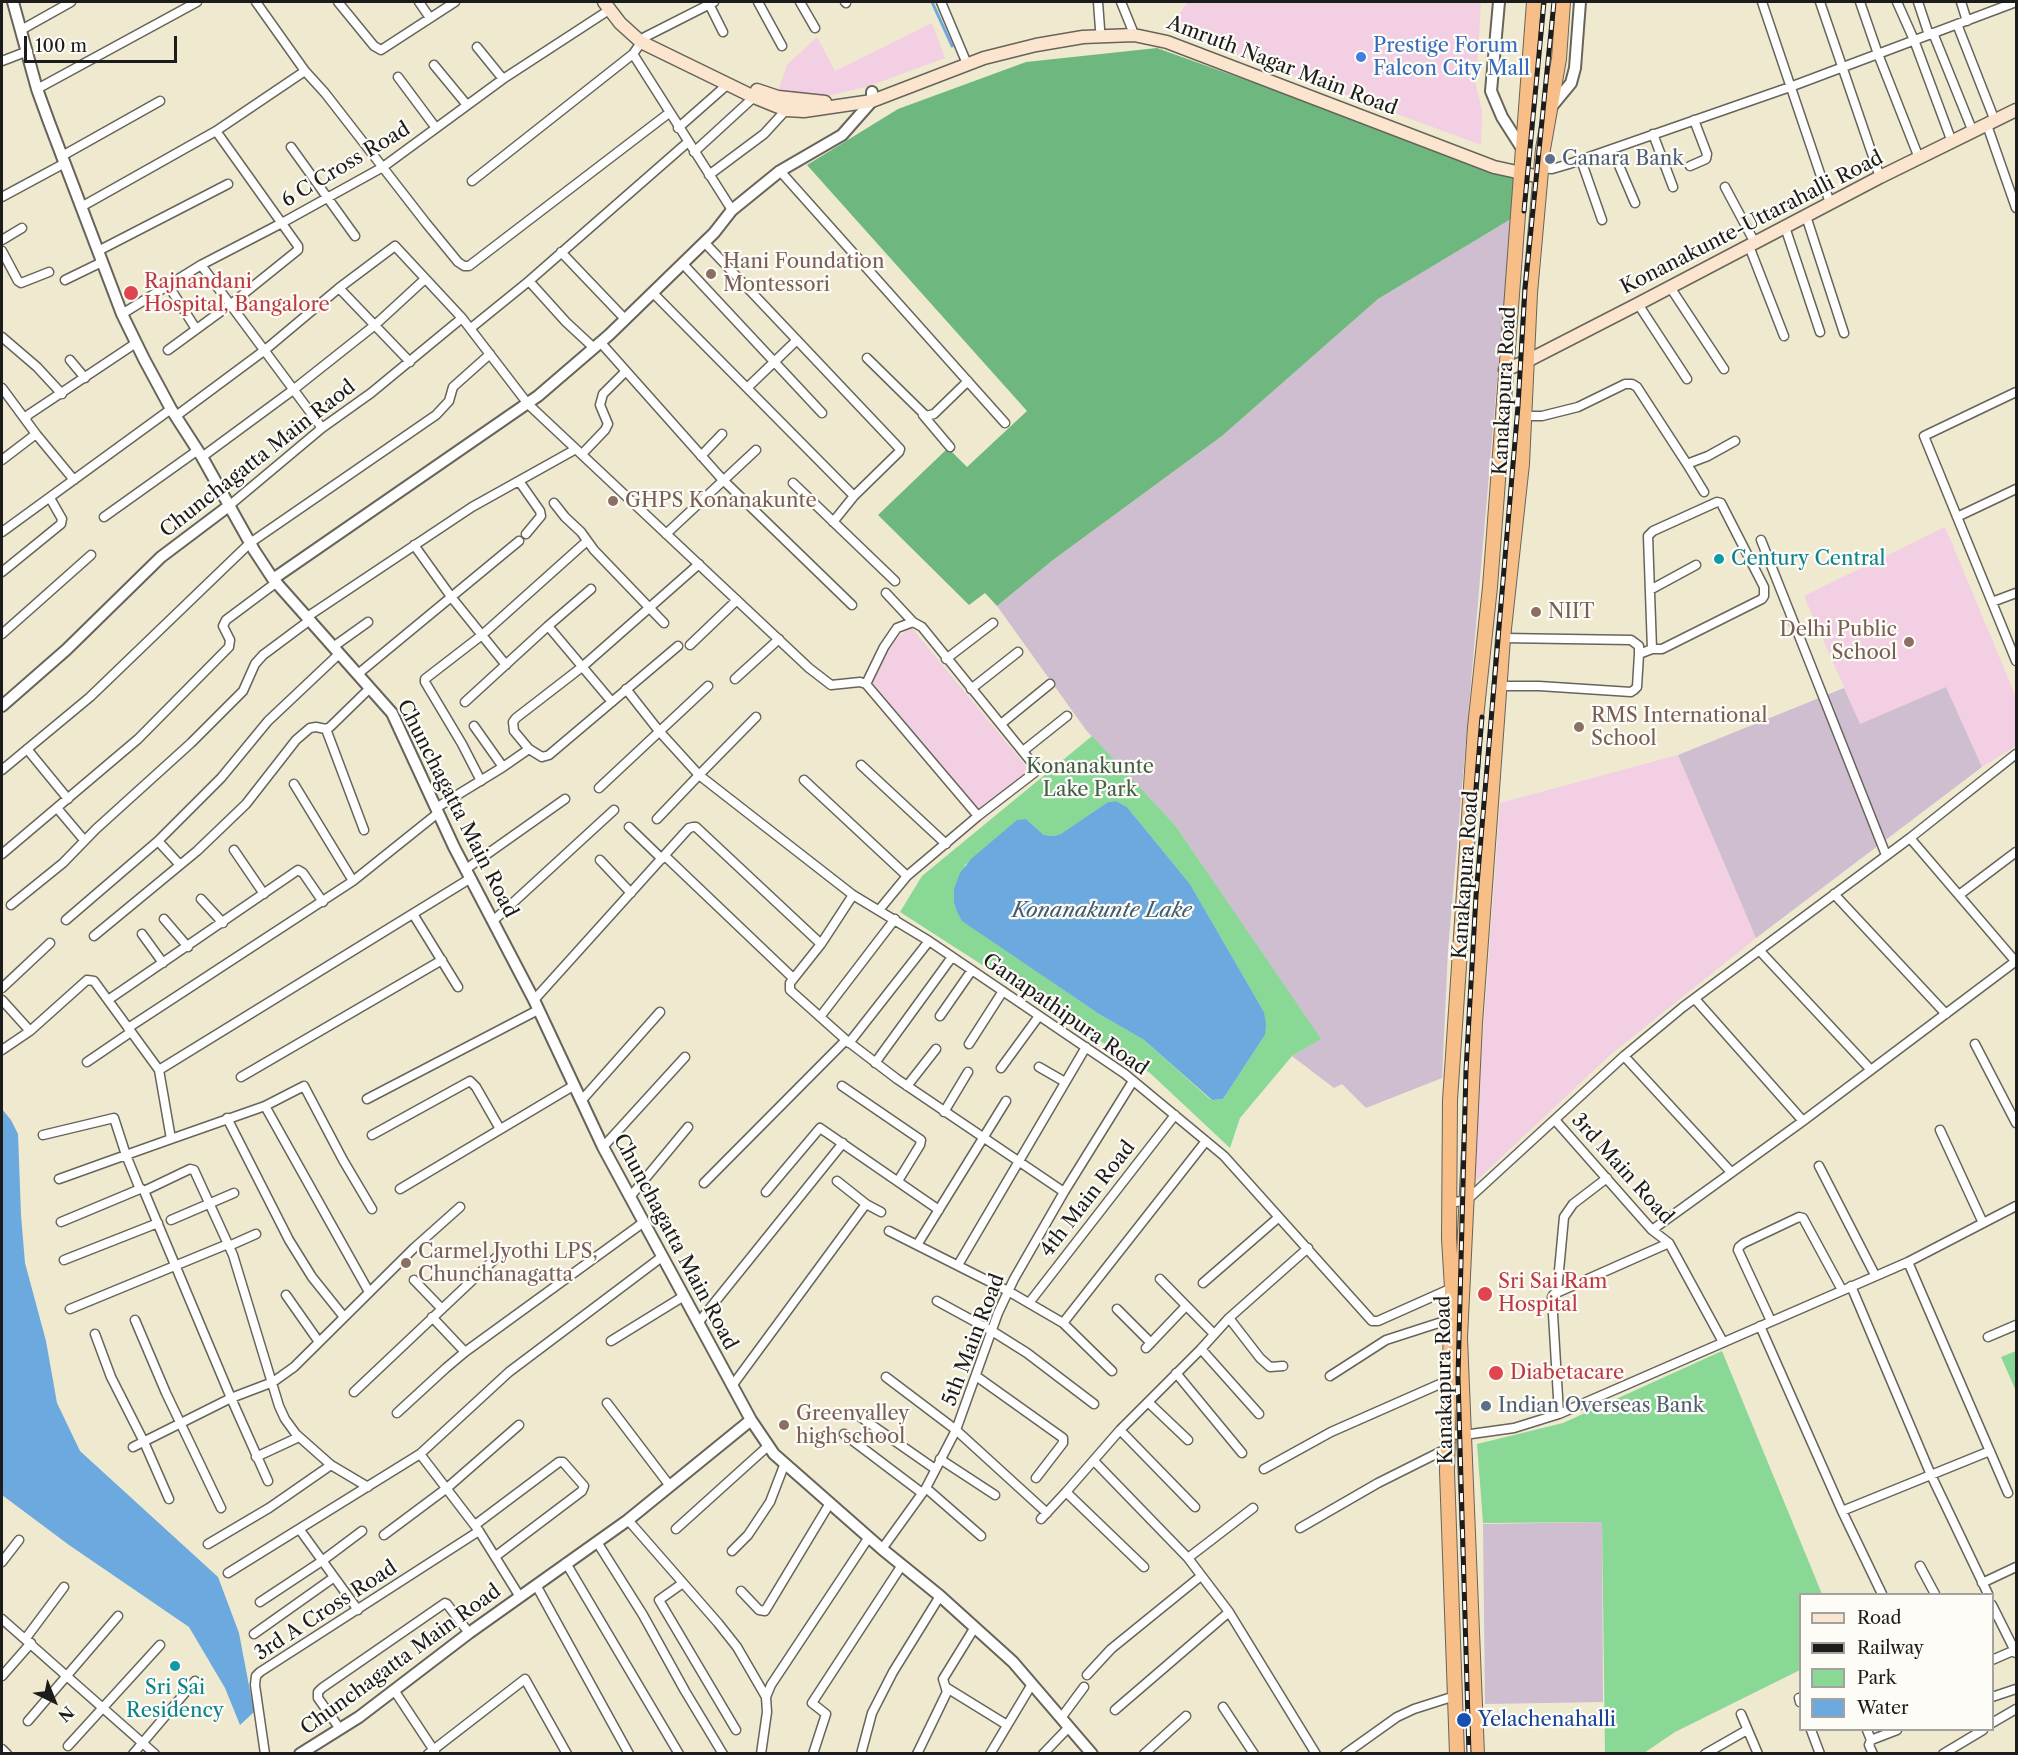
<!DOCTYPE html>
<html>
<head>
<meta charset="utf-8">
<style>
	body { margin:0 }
	#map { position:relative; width:2018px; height:1755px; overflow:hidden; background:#efe9cf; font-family:"Libre Caslon Text",serif }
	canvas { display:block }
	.frame { position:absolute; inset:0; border:3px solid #1c1c1c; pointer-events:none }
	.legend { position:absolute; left:1799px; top:1593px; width:195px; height:138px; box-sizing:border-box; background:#fdfcf7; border:2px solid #a3a29f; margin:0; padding:8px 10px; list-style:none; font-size:18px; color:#1c1c1c }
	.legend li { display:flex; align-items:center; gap:12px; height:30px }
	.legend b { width:30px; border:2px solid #a3a29f }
	.north { position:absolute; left:24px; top:1671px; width:60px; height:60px; -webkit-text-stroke:4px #fdfcf7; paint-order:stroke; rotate:137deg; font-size:16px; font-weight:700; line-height:24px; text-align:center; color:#1c1c1c }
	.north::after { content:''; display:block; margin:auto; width:21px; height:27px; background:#1c1c1c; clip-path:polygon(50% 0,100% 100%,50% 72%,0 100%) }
	.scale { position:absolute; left:24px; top:36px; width:153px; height:27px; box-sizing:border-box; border:3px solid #1c1c1c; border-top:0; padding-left:8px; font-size:18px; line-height:21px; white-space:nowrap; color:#1c1c1c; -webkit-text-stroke:4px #fdfcf7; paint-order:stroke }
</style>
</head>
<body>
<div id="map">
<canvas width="2018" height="1755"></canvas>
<div class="frame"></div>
<ul class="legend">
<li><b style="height:8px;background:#fce5cf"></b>Road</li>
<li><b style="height:8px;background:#1c1c1c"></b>Railway</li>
<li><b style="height:16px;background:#89d896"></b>Park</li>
<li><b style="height:16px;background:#6ca9de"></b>Water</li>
</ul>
<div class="north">N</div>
<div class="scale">100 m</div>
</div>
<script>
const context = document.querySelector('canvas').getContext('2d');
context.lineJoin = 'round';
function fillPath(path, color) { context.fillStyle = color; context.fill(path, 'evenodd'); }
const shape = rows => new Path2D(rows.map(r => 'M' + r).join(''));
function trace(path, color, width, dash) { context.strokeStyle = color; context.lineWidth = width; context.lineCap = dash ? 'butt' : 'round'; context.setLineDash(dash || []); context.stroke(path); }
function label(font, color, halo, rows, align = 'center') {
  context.font = font + ' "Libre Caslon Text",serif'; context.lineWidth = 4.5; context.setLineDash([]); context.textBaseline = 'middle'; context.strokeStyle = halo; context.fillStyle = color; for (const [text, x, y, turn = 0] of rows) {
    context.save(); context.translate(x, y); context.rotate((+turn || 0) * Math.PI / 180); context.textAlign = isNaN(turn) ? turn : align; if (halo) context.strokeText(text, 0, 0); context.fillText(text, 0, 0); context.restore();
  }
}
fillPath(shape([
	[1188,2,1481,2,1476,85,1482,111,1481,145,1168,29],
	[932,23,945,58,869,86,824,97,778,91,787,65,817,37,835,71],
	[1945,527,2016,697,2016,746,1982,767,1946,687,1860,724,1804,596],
	[911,627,1030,771,977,810,872,682,891,643],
	[1678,755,1756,938,1610,1055,1472,1185,1500,803]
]), '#f2cfe2');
fillPath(shape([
	[1511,219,1448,950,1442,1078,1366,1108,1342,1084,1334,1088,1292,1056,1320,1039,1175,825,1086,730,997,606,1053,560,1222,436,1378,299],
	[1946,687,1982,767,1756,938,1678,755,1844,688,1860,724],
	[1602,1522,1603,1702,1485,1704,1483,1524]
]), '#cfbdd0');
fillPath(shape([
	[1092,736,1175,825,1321,1039,1292,1056,1240,1118,1230,1148,1150,1073,900,912,922,876],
	[1116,801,1127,807,1190,884,1264,1012,1265,1035,1223,1099,1211,1100,1144,1040,1099,1014,963,921,956,910,954,903,965,865,1026,819,1044,835,1055,836,1061,835,1108,802],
	[1722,1351,1822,1594,1800,1594,1800,1670,1675,1732,1644,1753,1605,1753,1602,1522,1483,1523,1477,1444,1563,1423],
	[2016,1351,2016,1391,2001,1357]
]), '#89d896');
fillPath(shape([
	[1157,48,1515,177,1511,219,1378,299,1222,436,1053,560,997,606,985,593,969,605,878,515,948,448,967,467,1027,411,807,165,898,109,1026,62]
]), '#6eb87f');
fillPath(shape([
	[1116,801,1127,807,1190,884,1264,1012,1266,1024,1265,1035,1223,1099,1212,1100,1144,1040,1099,1014,962,921,956,910,954,903,954,889,960,873,971,859,1017,820,1026,819,1044,835,1055,836,1061,834,1108,802],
	[2,1109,11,1120,18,1134,21,1215,25,1263,46,1341,57,1403,80,1451,218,1577,239,1633,254,1712,240,1725,225,1688,189,1627,69,1545,2,1495]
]), '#6ca9de');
trace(shape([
	[932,2,952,46]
]), '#6ca9de', 3);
const minor = shape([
	[256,2,305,71,325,93,426,223,458,262,464,266,469,266,669,113],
	[338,2,374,46,381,50,455,2],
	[419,2,430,18],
	[758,2,782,46],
	[800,2,815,28],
	[845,2,846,3],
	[941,2,965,59],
	[1098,2,1100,29],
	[1121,2,1132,29],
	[1762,2,1830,203],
	[1820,2,1880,177],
	[1860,2,1878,54,1919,158],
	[1897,2,1914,40,1952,142],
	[1918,2,1929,35],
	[1961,2,1967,21],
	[709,4,723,32],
	[1957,24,1995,121],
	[21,30,71,2],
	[1933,33,1973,132],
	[477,47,503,79],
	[633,54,732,210],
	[2,61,28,51],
	[434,65,467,105],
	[398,77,436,128],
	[37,89,197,2],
	[1987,125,2016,208],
	[678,128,728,84],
	[1653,134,1673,187],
	[291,147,355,236],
	[1612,149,1635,203],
	[694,152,754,97],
	[62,156,160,101],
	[1581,160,1602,220],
	[1690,166,1706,159,1707,154,1694,120],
	[1541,168,1552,169,1569,164,1790,87,2016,2],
	[780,171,1005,423],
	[709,175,764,134,786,110],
	[472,181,633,54,645,37,714,2],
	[1725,187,1755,243],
	[2,197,65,163],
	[81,207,216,131,305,71],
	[1806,216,1844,333],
	[1785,227,1820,332],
	[2,240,22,228],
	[705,243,900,449,899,452,854,496,833,522],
	[1749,246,1784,336],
	[2,251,18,281,21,283,49,272],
	[98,251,228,184],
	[561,252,625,319],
	[683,264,822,413],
	[201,265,322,428],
	[65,280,102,262],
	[529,281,566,322,594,348],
	[168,285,196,329],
	[1670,287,1724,369],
	[339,288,410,362],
	[653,293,854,496],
	[1638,304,1687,379],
	[122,314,201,265,280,224,383,167,503,79,609,10],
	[471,328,529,281,688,142],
	[2,337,37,367,62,394],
	[601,343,722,479,852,605],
	[168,350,231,304,298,250,298,246,216,131],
	[867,358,926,416,934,414,968,381],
	[70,360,85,378],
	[2,388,36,434,2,460],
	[747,388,797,340],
	[2016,392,1924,436,2016,661],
	[923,415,950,447],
	[176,416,265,350,339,288,395,246,462,318],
	[1524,416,1542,416,1578,407,1625,384,1632,384,1637,387,1687,464,1708,456,1735,441],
	[26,419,28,415,136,343],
	[36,434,74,480],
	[582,454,605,430,608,424,600,405,603,394,626,371],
	[701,456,722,434],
	[202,457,293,390,375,325,425,279],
	[1687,464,1704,492],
	[519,481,540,511,541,516,526,534],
	[793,483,895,581],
	[554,503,565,517,581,532,594,550,664,623],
	[230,505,322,428,371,393,462,318,528,404,809,668,831,685,860,682,866,684,978,816],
	[104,517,198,450],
	[1957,517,2016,489],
	[2,532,171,409],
	[666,534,756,450],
	[1761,540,1886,855],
	[414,545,452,598,506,665],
	[2,572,61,524,62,519,50,498],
	[1650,590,1696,565],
	[886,593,913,622],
	[1992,602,2016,593],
	[307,617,472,507,576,449],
	[548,626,591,589],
	[2,634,91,555],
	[1503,638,1631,640,1639,646,1639,654],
	[690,645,737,600],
	[678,646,549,755,542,757,529,749,514,731,513,722,516,718,582,667,699,564],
	[333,647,368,622],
	[946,659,993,623],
	[358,674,519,541],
	[735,679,779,639],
	[866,684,884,647,897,628,913,622,922,627,1037,769,1034,773,978,816,907,876,879,910],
	[1499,686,1539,686,1631,692,1634,690,1637,687,1639,654,1652,649,1648,536,1653,531,1717,502,1721,503,1764,587,1764,596,1762,599,1662,649,1652,649],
	[626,689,659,731,699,775,657,819],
	[971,689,1018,652],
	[465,702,548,626,612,702],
	[756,717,699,775,853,895,929,941,1125,1074,1224,1156,1372,1321,1378,1321,1452,1288],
	[1001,724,1050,684],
	[474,726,503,767],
	[326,729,364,830],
	[27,749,68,799],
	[1023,751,1067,716],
	[861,765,946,844],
	[2,770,90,697,250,543,436,415,449,401,453,387,490,354],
	[804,780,907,876],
	[481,781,462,744,425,682,425,679,482,635,587,541],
	[294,784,353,881],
	[599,788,708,686],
	[57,808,84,840],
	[436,808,503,767,529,749],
	[629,827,662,859],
	[1910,838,2016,962],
	[158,841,180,865],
	[234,850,264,894],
	[2,854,138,739,229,647,230,640,223,626,226,620,277,582],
	[665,856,793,978],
	[600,860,631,893],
	[466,869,565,799],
	[1834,894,1946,1014],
	[853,895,821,944,790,983,790,990,846,1040,897,1079,1064,1192],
	[1959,895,2016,852],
	[201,899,223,923],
	[11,905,63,863,96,829,191,743,243,691,255,664,263,655,310,620],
	[413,914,458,987],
	[164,919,188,947],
	[66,920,158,841,221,778,268,721,339,654],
	[493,921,614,810],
	[142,934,163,963],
	[94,936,197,851,246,804,296,740,310,728,316,727,326,729,330,727,370,688],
	[1759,950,1871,1070],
	[2,988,50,943],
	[1695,999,1803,1121],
	[2,1000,30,1031],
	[108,1000,298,870,303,873,323,902],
	[534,1000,689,828,693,827,696,827,821,944],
	[940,1016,972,970],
	[820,1017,895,919],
	[128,1028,353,881,438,813],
	[849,1043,929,941],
	[969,1044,1003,991],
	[1975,1044,2016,1123],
	[2,1050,30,1031,87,980,94,981,159,1070,171,1139,126,1155,139,1187,144,1191,190,1169,194,1170,233,1255,279,1406,285,1419,296,1434,331,1465,368,1487],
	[1624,1056,1731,1172],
	[87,1062,131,1032],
	[875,1063,952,957],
	[1039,1067,1065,1082],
	[1001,1068,1039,1016],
	[159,1070,471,878],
	[241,1077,442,960],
	[842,1086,921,1140,920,1145,898,1181],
	[907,1086,936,1049],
	[367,1099,538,1010],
	[581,1101,660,1012],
	[265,1106,369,1292],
	[944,1112,968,1072],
	[227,1118,289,1240,312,1277,344,1317],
	[1555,1120,1652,1230,1669,1243,1723,1342],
	[1940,1130,1983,1223],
	[43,1135,114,1118,126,1155,59,1179],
	[372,1135,470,1081,476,1087,500,1129],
	[171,1139,265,1106,304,1086,343,1160,372,1209],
	[603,1147,685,1057],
	[1819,1166,1875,1275],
	[837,1181,866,1204],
	[704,1183,846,1040],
	[400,1189,573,1086],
	[144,1191,231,1398,268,1481],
	[766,1192,820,1128,939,1210],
	[630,1197,688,1127],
	[1450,1203,1467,1200,1624,1056,1683,1007,1910,838,2016,754],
	[171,1220,234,1193],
	[61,1222,140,1189],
	[1652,1230,1803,1121,2016,961],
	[889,1231,1008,1291,1063,1323,1112,1371],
	[917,1245,1006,1101],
	[229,1246,256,1234],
	[64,1260,158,1223],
	[1908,1262,2008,1493],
	[958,1265,1086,1047],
	[1160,1279,1214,1334],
	[414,1280,442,1309],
	[1203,1283,1279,1217],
	[1851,1286,1931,1475,1988,1594],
	[1557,1292,1564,1217,1573,1204,1607,1178],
	[286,1295,319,1342],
	[937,1301,992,1331,1027,1353,1094,1404],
	[1029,1303,1175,1115],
	[70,1309,228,1244],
	[1117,1309,1151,1343],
	[432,1317,465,1352],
	[1229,1318,1260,1358,1270,1367,1283,1366],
	[135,1320,166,1393,221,1508],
	[1771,1321,1738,1250,1739,1247,1744,1243,1799,1217,1803,1218,1842,1290],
	[698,1323,843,1143],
	[1063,1323,1206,1141],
	[1760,1326,1842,1511,1882,1594],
	[95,1334,111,1377,144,1442,169,1499],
	[1988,1337,2016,1325],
	[611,1341,684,1296],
	[1146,1348,1186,1306],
	[1201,1349,1259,1414],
	[1176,1373,1242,1453],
	[976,1376,1063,1438,1063,1443,1036,1478],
	[1330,1376,1386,1340,1451,1319],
	[886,1377,956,1430,1047,1513],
	[732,1386,866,1204,881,1212],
	[354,1392,499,1255],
	[1148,1402,1188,1440],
	[607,1403,670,1486],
	[397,1413,446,1368,465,1352,644,1222],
	[856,1414,935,1469],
	[1559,1414,1552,1297,1554,1294,1669,1243],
	[1120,1430,1195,1507],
	[844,1434,922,1493],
	[1448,1434,1464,1435,1514,1428,1559,1414,1908,1262,2016,1206],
	[133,1447,231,1398,273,1382,294,1367,414,1248,460,1207],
	[256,1457,299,1437],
	[940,1459,995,1495],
	[1094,1461,1188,1558,1229,1612,1115,1710],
	[1264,1469,1331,1432,1449,1380],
	[926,1488,981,1536],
	[1842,1511,1990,1451],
	[1041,1519,1066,1492],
	[628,1520,718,1623,737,1647,766,1697],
	[475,1525,559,1462,563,1462,584,1486,582,1491,496,1556],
	[1300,1528,1378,1483,1448,1448],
	[676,1529,768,1446],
	[300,1530,358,1610],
	[384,1535,447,1488,519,1425],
	[597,1542,643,1615,685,1691,723,1754],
	[208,1544,269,1508,331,1465],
	[882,1549,926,1488,956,1430,998,1313,1014,1279,1064,1192,1133,1081],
	[732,1551,748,1535,770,1502,785,1463],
	[1188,1558,1253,1508],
	[2,1562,19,1540],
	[566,1563,679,1754],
	[1920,1566,1935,1594],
	[1144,1567,1066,1492,1120,1430,1201,1349,1229,1318,1308,1248],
	[228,1573,420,1454],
	[683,1583,659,1600,736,1730],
	[1982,1583,2016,1567],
	[536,1585,629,1754],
	[741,1591,759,1610,765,1611,830,1503],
	[520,1597,479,1531,420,1454,509,1372,663,1256],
	[260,1602,322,1561,362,1531],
	[1992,1605,2016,1653],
	[1229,1612,1316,1754],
	[2,1619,155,1754],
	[254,1634,333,1578],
	[26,1638,64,1587],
	[1992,1660,2015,1650],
	[1087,1675,1111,1649,1201,1576],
	[2,1676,31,1643],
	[947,1688,1007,1725],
	[394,1690,435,1752],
	[1992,1697,2016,1689],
	[1799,1698,1800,1702],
	[1223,1707,1254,1754],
	[1741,1714,1758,1754],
	[1061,1718,1084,1687],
	[28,1721,118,1616],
	[1992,1723,2016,1709],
	[340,1729,318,1698,318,1692,322,1688,445,1603,447,1604,469,1633],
	[1811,1730,1820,1754],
	[1867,1730,1871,1740],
	[68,1746,160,1645],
	[2,1749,7,1754],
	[133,1754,195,1681],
	[265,1754,255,1685,256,1676,260,1672,479,1531],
	[428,1754,525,1679,567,1754],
	[761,1754,767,1712,766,1697,771,1685,869,1537],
	[813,1754,826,1714,812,1703,902,1565],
	[861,1754,872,1713,893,1672,940,1596],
	[917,1754,947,1692,943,1679,975,1627],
	[990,1754,1032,1684],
	[1043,1754,1069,1727],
	[1144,1754,1186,1716],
	[1345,1754,1397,1717,1414,1709,1455,1696],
	[1705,1754,1747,1730],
	[1873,1754,1869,1745,1871,1740,1897,1730],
	[1943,1754,1983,1730]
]);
const tertiary = shape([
	[13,2,37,89,49,122,122,314,144,359,171,409,202,457,254,550,273,579,392,713,454,847,534,1000,603,1147,751,1420,774,1454,882,1549,940,1596,1013,1662,1092,1754],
	[1499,2,1491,91,1502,117,1523,150],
	[1552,106,1571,83,1575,68,1580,2],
	[273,579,538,396,609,335,714,233,732,210,780,171,842,135,872,101,872,92],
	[2,706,66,650,161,557,230,505],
	[300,1754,359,1717,469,1633,628,1520,751,1420]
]);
const secondary = shape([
	[604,2,620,23,641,42,754,97,786,110,804,111,872,101,984,58,1036,45,1083,37,1134,35,1167,42,1494,167,1540,177],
	[757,90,778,97,825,102],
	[1505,370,1527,361,1638,304,1880,177,2016,110]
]);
const trunk = shape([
	[1457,1754,1447,1471,1452,1288,1449,1239,1450,1100,1475,727,1490,587,1534,2],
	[1477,1754,1460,1338,1475,1023,1503,638,1522,464,1530,293,1543,149,1559,59,1563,2]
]);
trace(minor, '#66645b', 11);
trace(tertiary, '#66645b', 14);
trace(secondary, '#66645b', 15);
trace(trunk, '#66645b', 16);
trace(minor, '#fff', 8);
trace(tertiary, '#fff', 10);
trace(secondary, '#fce5cf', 12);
trace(trunk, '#f7be87', 14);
const rail = shape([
	[1524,211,1544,2],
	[1475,800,1482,717],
	[1469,1754,1458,1377,1466,1070,1476,896,1518,406,1525,289,1554,2]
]);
trace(rail, '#1c1c1c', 5);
trace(rail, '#fdfcf7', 3, [9]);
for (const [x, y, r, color] of [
	[1361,57,6,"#3f7fe0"],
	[1550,159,6,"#5c6f8a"],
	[711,274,6,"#8d6e63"],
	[131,293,8,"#e0444e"],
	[613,501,6,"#8d6e63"],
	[1719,559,6,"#0f9aa8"],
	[1536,612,6,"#8d6e63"],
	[1909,642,6,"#8d6e63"],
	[1579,727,6,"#8d6e63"],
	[406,1263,6,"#8d6e63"],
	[1485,1294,8,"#e0444e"],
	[1496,1373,8,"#e0444e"],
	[1486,1406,6,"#5c6f8a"],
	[784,1425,6,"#8d6e63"],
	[175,1666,6,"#0f9aa8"],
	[1464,1720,8,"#1a4fb4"]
]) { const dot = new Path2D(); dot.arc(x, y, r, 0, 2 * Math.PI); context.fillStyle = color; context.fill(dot); trace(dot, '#fdfcf7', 2); }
label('20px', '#366cbe', '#fdfcf7', [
	["Prestige Forum",1373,46],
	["Falcon City Mall",1373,69]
], 'left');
label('20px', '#1c1c1c', '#fdfcf7', [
	["Amruth Nagar Main Road",1282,66,21],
	["6 C Cross Road",346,165,-31],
	["Konanakunte-Uttarahalli Road",1752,223,-27],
	["Kanakapura Road",1505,391,-87],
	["Chunchagatta Main Raod",258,459,-38],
	["Chunchagatta Main Road",457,809,63],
	["Kanakapura Road",1466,875,-86],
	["Ganapathipura Road",1065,1015,35],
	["3rd Main Road",1622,1169,48],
	["4th Main Road",1088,1199,-52],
	["Chunchagatta Main Road",675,1242,62],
	["5th Main Road",974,1340,-69],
	["Kanakapura Road",1445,1380,-91],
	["3rd A Cross Road",326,1611,-33],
	["Chunchagatta Main Road",401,1660,-36]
]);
label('20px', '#4e5e75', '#fdfcf7', [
	["Canara Bank",1562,159],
	["Indian Overseas Bank",1498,1406]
], 'left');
label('20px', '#785e54', '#fdfcf7', [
	["Hani Foundation",723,262],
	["Montessori",723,285],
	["GHPS Konanakunte",625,501],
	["NIIT",1548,612],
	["Delhi Public",1897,630,"right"],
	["School",1897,653,"right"],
	["RMS International",1591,716],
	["School",1591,739],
	["Carmel Jyothi LPS,",418,1252],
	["Chunchanagatta",418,1275],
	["Greenvalley",796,1414],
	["high school",796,1437]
], 'left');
label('20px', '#be3a42', '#fdfcf7', [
	["Rajnandani",144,282],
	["Hospital, Bangalore",144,305],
	["Sri Sai Ram",1498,1282],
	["Hospital",1498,1305],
	["Diabetacare",1510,1373]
], 'left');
label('20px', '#0d838f', '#fdfcf7', [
	["Century Central",1731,559],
	["Sri Sai",175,1688,"center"],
	["Residency",175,1711,"center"]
], 'left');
label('20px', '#425e47', '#fdfcf7', [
	["Konanakunte",1090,767],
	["Lake Park",1090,790]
]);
label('20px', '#164399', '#fdfcf7', [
	["Yelachenahalli",1478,1720]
], 'left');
label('italic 21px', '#405b73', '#fdfcf7', [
	["Konanakunte Lake",1102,911]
]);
</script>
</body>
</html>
